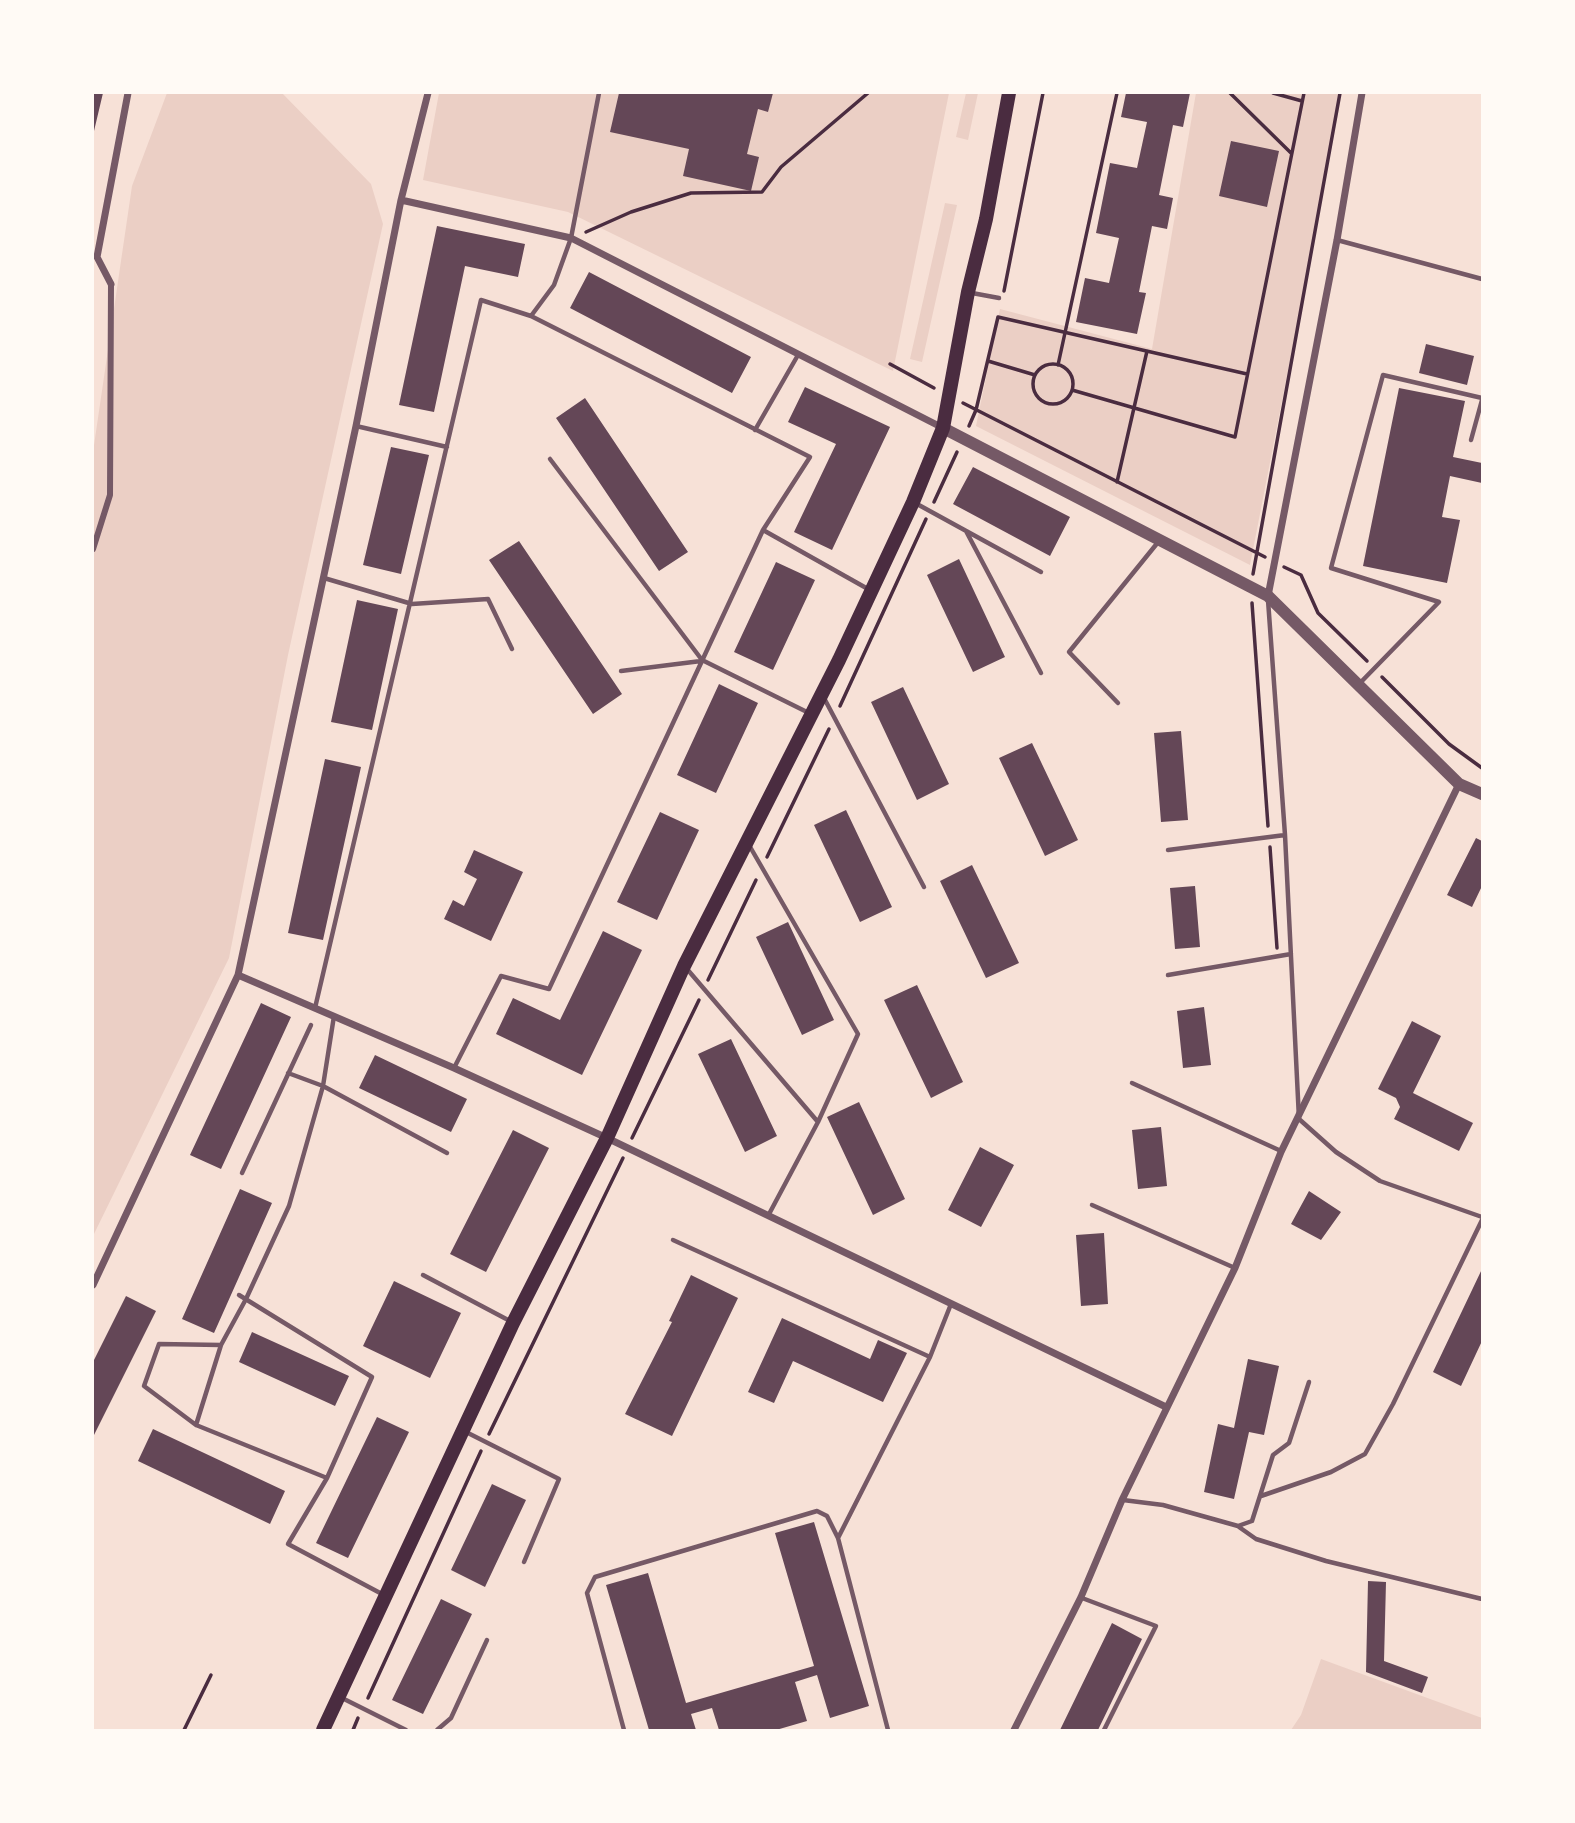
<!DOCTYPE html>
<html>
<head>
<meta charset="utf-8">
<style>
	body { margin:0 }
	#map { position:relative; width:1575px; height:1823px; overflow:hidden; background:#f7e1d7; font-family:"Source Sans 3",sans-serif }
	canvas { display:block }
	.frame { position:absolute; inset:0; border:94px solid #fffaf5; pointer-events:none }
</style>
</head>
<body>
<div id="map">
<canvas width="1575" height="1823"></canvas>
<div class="frame"></div>
</div>
<script>
const context = document.querySelector('canvas').getContext('2d');
context.lineJoin = 'round';
function fillPath(path, color) { context.fillStyle = color; context.fill(path, 'evenodd'); }
const shape = rows => new Path2D(rows.map(r => 'M' + r).join(''));
function trace(path, color, width, dash) { context.strokeStyle = color; context.lineWidth = width; context.lineCap = dash ? 'butt' : 'round'; context.setLineDash(dash || []); context.stroke(path); }
fillPath(shape([
	[167,93,282,93,371,184,383,224,288,655,229,958,93,1236,93,452,132,186],
	[439,93,949,93,893,371,568,212,423,180],
	[966,93,978,93,968,140,956,137],
	[1196,93,1342,93,1250,565,976,426,1000,309,1152,349],
	[945,203,957,205,922,362,910,359],
	[1321,1659,1482,1718,1482,1730,1291,1730,1301,1715]
]), '#ebcfc5');
fillPath(shape([
	[93,93,103,93,94,131,93,131],
	[619,93,773,93,768,112,758,109,747,154,759,157,751,191,683,176,689,149,610,132],
	[1126,93,1190,93,1183,127,1173,125,1159,195,1173,198,1167,229,1152,226,1139,292,1146,293,1137,334,1076,322,1085,278,1109,283,1119,238,1096,233,1110,163,1137,168,1147,122,1121,117],
	[1231,141,1279,151,1267,207,1219,196],
	[437,226,525,244,518,277,465,266,434,412,399,405],
	[589,272,751,357,732,393,570,308],
	[1426,344,1474,356,1467,385,1419,373],
	[805,387,890,427,832,550,794,532,836,444,788,422],
	[1399,388,1465,401,1453,457,1482,463,1482,483,1450,476,1442,517,1460,520,1447,583,1363,566],
	[585,398,688,552,659,571,556,418],
	[391,447,429,455,401,574,363,565],
	[973,467,1070,517,1050,556,953,504],
	[519,541,622,694,593,714,489,560],
	[959,559,1005,657,973,672,927,575],
	[776,562,815,580,773,670,734,652],
	[357,600,398,609,372,730,331,722],
	[719,684,758,703,716,793,677,775],
	[903,687,949,784,917,800,871,702],
	[1181,731,1188,820,1161,822,1154,733],
	[1032,743,1078,840,1045,856,999,758],
	[325,759,361,767,323,940,288,933],
	[846,810,892,907,860,922,814,825],
	[660,812,699,830,657,920,617,902],
	[1476,838,1482,841,1482,886,1472,907,1447,895],
	[474,850,523,872,491,941,444,919,453,900,464,906,477,879,464,872],
	[972,865,1019,963,986,978,940,881],
	[1195,886,1200,947,1175,949,1170,888],
	[788,922,834,1020,802,1035,756,937],
	[603,931,642,950,582,1075,496,1034,513,998,560,1020],
	[917,985,963,1082,931,1098,884,1000],
	[261,1003,291,1017,221,1169,190,1155],
	[1204,1007,1211,1065,1183,1068,1177,1011],
	[1412,1021,1441,1036,1413,1093,1473,1123,1459,1151,1394,1119,1400,1107,1396,1098,1378,1089],
	[731,1039,777,1136,745,1152,698,1054],
	[375,1055,467,1099,451,1132,359,1088],
	[859,1102,905,1199,873,1215,827,1117],
	[1161,1127,1167,1186,1138,1189,1132,1130],
	[513,1130,549,1148,486,1272,450,1254],
	[980,1147,1014,1165,981,1227,948,1210],
	[240,1189,272,1203,214,1333,182,1319],
	[1309,1191,1341,1212,1321,1240,1291,1224],
	[1104,1233,1108,1304,1081,1306,1076,1235],
	[1482,1269,1482,1341,1461,1386,1433,1372],
	[691,1275,738,1298,672,1436,625,1414,672,1322,669,1321],
	[394,1281,461,1313,430,1378,363,1346],
	[126,1296,156,1311,93,1437,93,1362],
	[782,1318,870,1359,878,1340,907,1353,883,1402,793,1361,774,1403,748,1392],
	[252,1332,349,1376,335,1406,239,1362],
	[1248,1359,1279,1366,1264,1435,1249,1432,1234,1499,1204,1492,1218,1424,1234,1428],
	[377,1417,409,1432,348,1558,316,1543],
	[153,1429,285,1491,270,1524,138,1461],
	[492,1484,526,1500,485,1587,451,1570],
	[814,1522,869,1706,830,1718,817,1675,795,1682,807,1721,776,1730,719,1730,712,1708,691,1714,696,1730,649,1730,606,1585,648,1573,686,1703,814,1666,775,1533],
	[1368,1581,1386,1582,1384,1661,1428,1677,1422,1693,1366,1672],
	[441,1599,472,1614,423,1714,392,1700],
	[1112,1623,1142,1639,1098,1730,1060,1730]
]), '#644757');
trace(shape([
	[1230,93,1291,153],
	[1273,93,1302,101],
	[586,232,631,212,691,193,762,192,781,167,868,93],
	[1004,291,1043,93],
	[988,361,1035,375],
	'1033 384a20 20 0 1 1 40 0a20 20 0 1 1-40 0Z',
	[890,364,934,388],
	[1058,365,1117,93],
	[1072,390,1235,437,1304,93],
	[963,403,1265,557],
	[969,426,976,410,998,317,1247,374],
	[1117,482,1147,351],
	[934,502,957,452],
	[1284,567,1301,575,1318,613,1367,661],
	[1253,574,1340,93],
	[1252,603,1268,826],
	[1382,677,1449,744,1482,768],
	[840,706,926,519],
	[1270,847,1277,948],
	[767,857,829,729],
	[708,980,756,880],
	[632,1138,699,1000],
	[489,1434,623,1158],
	[368,1698,481,1451],
	[184,1730,211,1675],
	[353,1730,358,1718]
]), '#4a2c40', 3.5);
trace(shape([
	[1337,240,1482,279],
	[972,293,999,298],
	[531,316,810,457,763,530,868,589],
	[356,426,447,447],
	[755,430,798,355],
	[1471,440,1482,400],
	[550,459,702,660,811,714],
	[917,504,1041,572],
	[966,531,1041,673],
	[324,578,412,604,488,599,512,649],
	[1268,600,1285,835,1299,1119,1336,1152,1380,1181,1482,1217],
	[621,671,701,661],
	[1361,682,1439,602,1331,568,1383,375,1482,398],
	[824,698,924,887],
	[1118,703,1069,652,1159,541],
	[749,845,858,1034,818,1122,768,1216],
	[1168,850,1285,835],
	[687,969,818,1122],
	[1168,975,1291,954],
	[315,1008,481,300,531,316,554,285,571,238,599,93],
	[334,1016,323,1086,289,1206,246,1299,221,1345,196,1425,327,1478,288,1544,382,1594],
	[454,1068,501,976,549,989,763,530],
	[288,1073,323,1086,447,1153],
	[1132,1083,1281,1151],
	[242,1173,311,1025],
	[1092,1205,1235,1268],
	[673,1240,930,1357],
	[423,1275,510,1321],
	[239,1295,372,1377,327,1478],
	[196,1425,144,1386,159,1344,221,1345],
	[464,1431,559,1479,524,1562],
	[1261,1496,1331,1472,1365,1454,1393,1404,1482,1220],
	[1123,1500,1163,1505,1238,1526,1252,1521,1273,1455,1289,1443,1309,1382],
	[1239,1527,1256,1539,1326,1561,1482,1599],
	[838,1538,930,1357,951,1304],
	[1082,1598,1156,1626,1104,1730],
	[342,1698,406,1730],
	[437,1730,451,1718,487,1640],
	[624,1730,587,1593,595,1577,817,1511,827,1516,838,1538,888,1730]
]), '#755966', 4.5);
trace(shape([
	[93,549,110,495,111,284]
]), '#755966', 6);
trace(shape([
	[401,200,571,238,943,428],
	[111,284,97,257,128,93],
	[1268,596,1337,240,1362,93],
	[238,975,454,1068,607,1138,1166,1407],
	[93,1285,238,975,356,426,401,200,428,93],
	[1014,1730,1081,1597,1122,1500,1235,1268,1281,1152,1459,784]
]), '#755966', 7);
trace(shape([
	[943,428,1268,596,1459,784,1482,794]
]), '#755966', 12);
trace(shape([
	[323,1730,513,1323,607,1138,684,966,839,660,913,502,943,428,968,292,986,219,1009,93]
]), '#4a2c40', 14);
</script>
</body>
</html>
